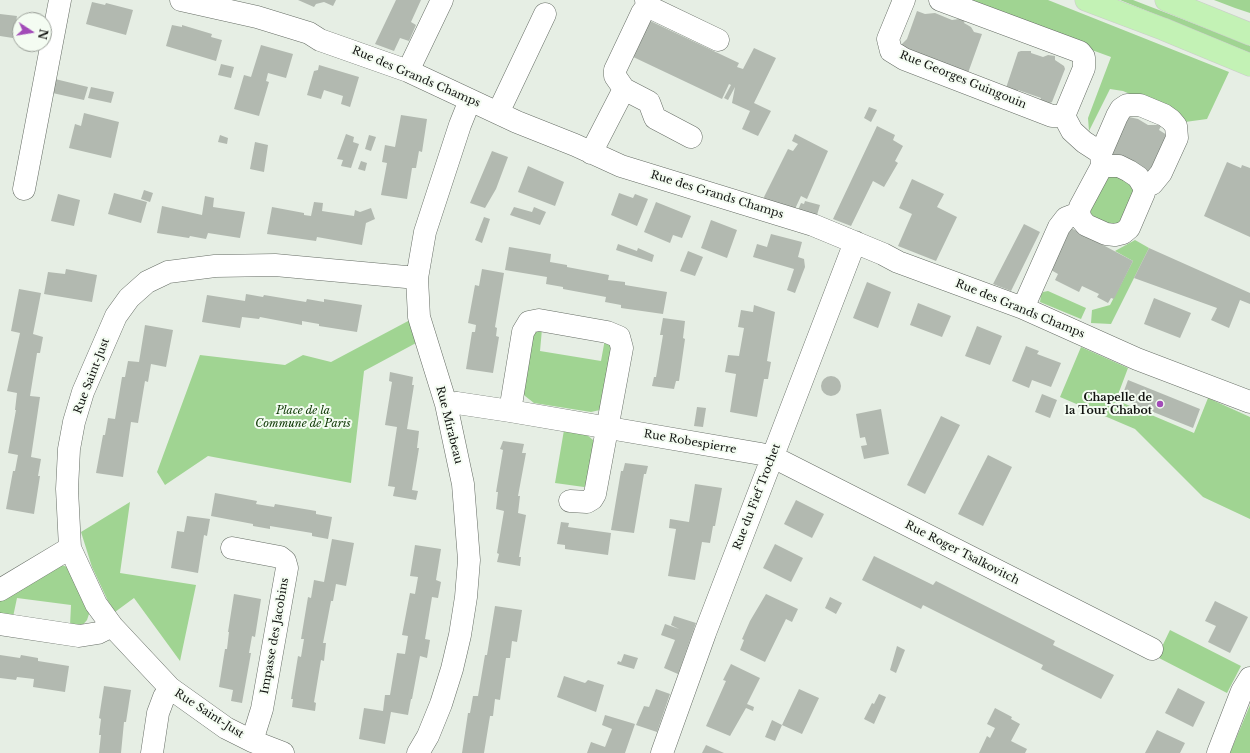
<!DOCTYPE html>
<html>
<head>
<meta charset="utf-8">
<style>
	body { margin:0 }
	#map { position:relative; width:1250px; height:753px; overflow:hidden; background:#e6eee4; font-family:"Libre Baskerville",serif }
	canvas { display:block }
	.north { position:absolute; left:12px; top:12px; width:40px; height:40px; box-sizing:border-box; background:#f4fcf2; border:1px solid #9a9f98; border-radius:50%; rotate:102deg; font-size:11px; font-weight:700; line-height:16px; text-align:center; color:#121411 }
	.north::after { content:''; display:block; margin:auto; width:14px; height:18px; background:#a24bb8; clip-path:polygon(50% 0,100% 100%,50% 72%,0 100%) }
</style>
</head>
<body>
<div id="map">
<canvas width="1250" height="753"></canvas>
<div class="north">N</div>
</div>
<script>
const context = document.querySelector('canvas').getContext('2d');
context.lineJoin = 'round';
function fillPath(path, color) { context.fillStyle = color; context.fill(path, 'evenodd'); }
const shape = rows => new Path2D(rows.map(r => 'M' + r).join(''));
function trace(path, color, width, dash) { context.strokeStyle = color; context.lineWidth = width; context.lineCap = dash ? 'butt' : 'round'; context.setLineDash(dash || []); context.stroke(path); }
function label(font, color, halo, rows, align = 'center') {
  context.font = font + ' "Libre Baskerville",serif'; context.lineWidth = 4; context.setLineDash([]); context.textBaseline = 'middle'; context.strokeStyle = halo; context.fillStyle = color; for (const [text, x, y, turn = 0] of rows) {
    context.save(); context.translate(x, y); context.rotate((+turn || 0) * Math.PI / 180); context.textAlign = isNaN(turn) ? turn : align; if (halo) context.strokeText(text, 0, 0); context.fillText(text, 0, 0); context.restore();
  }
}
fillPath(shape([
	[955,0,1048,0,1229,72,1207,119,1185,122,1153,104,1123,91,1110,89,1089,131,1088,118,1111,57],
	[1120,0,1133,0,1247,44,1250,46,1250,53],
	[1214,0,1250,0,1250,13,1235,8],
	[1118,172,1135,189,1124,221,1112,228,1091,217,1089,204,1101,179],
	[1135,240,1149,248,1111,324,1091,323,1092,310,1110,305,1133,261,1115,251],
	[1048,291,1086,308,1081,319,1040,302,1041,295,1043,292],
	[410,320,416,343,364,371,351,483,208,456,165,485,157,472,200,355,285,365,303,355,331,362],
	[542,329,540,351,601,361,605,339,613,344,600,410,591,412,534,403,525,396,522,391,531,333],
	[1081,347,1128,368,1116,400,1194,433,1208,398,1250,417,1250,519,1203,497,1135,429,1060,397],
	[564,430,586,434,593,440,597,451,592,481,584,487,555,483],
	[130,502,120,573,196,585,180,661,134,598,115,612,108,601,92,567,81,532],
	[58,564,71,568,90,611,87,620,80,628,70,626,71,605,17,598,13,617,0,617,0,598],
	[1170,630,1241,666,1227,693,1157,657],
	[1250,705,1250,753,1230,753]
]), '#a0d492');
fillPath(shape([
	[298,0,336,0,333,6,324,2,316,4,314,7],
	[396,0,421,0,411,22,416,25,409,41,400,38,394,51,375,44],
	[92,2,105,5,106,3,133,10,126,35,86,24],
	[917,11,925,14,935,13,952,20,959,19,965,20,964,23,971,27,974,32,982,34,968,73,899,47,907,39],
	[0,14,17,16,13,38,0,36],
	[646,19,739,63,737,67,743,69,754,48,776,58,754,103,771,111,758,136,742,129,750,111,732,103,735,87,728,100,724,98,731,85,729,84,722,99,629,55],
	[172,25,182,27,182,25,212,34,211,37,222,40,216,61,166,46],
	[261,45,293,54,286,78,268,73,266,81,269,82,259,116,234,109,244,75,251,77],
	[1021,51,1031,51,1031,53,1043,57,1048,55,1055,56,1055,60,1064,66,1065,69,1052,102,1050,103,1039,103,1041,98,1018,90,1016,95,1006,88,1018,52],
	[221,64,234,67,231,78,218,75],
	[319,65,359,77,350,107,341,104,343,96,324,90,321,99,307,95,314,71,318,70],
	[51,78,88,87,84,100,48,92],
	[91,87,114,92,111,103,88,98],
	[869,107,877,110,871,122,864,118],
	[84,113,119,122,111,158,69,148,75,124,81,126],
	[401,115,427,119,422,152,419,151,416,168,412,168,407,199,381,195,387,163,382,162,385,145,395,147],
	[1129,117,1138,119,1148,125,1158,125,1161,126,1159,130,1167,135,1153,171,1148,173,1140,170,1142,166,1121,156,1116,159,1110,154],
	[877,126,895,135,893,140,903,146,895,161,898,163,884,187,873,181,851,226,833,219],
	[346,134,354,137,353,142,359,144,351,168,341,166,343,160,337,159],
	[795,134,828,151,807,199,801,196,795,209,763,199,788,149,793,151,798,144,792,141],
	[220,135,228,138,227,144,218,142],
	[369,135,376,137,371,151,365,149],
	[255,142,268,145,264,172,250,169],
	[492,151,508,157,496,189,485,208,470,203],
	[361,161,367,163,365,171,358,169],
	[1227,162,1241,168,1242,165,1250,168,1250,237,1204,216],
	[528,166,564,182,555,206,518,192],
	[912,179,944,194,937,207,957,217,936,261,898,246,912,214,899,208],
	[144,190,153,193,150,202,141,199],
	[114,193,147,202,141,223,108,214],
	[619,193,633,198,635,194,648,199,637,226,611,215],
	[58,194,80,200,74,226,51,221],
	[205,196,214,198,213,207,245,212,240,238,208,233,206,239,190,236,189,238,157,233,162,206,202,215],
	[805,201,820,205,817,215,798,210,801,203,804,204],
	[314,202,323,203,322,211,354,216,355,210,360,212,371,208,375,219,366,223,362,245,317,237,316,241,267,234,272,207,304,213,304,215,311,216],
	[656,202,691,216,682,238,673,235,670,243,644,232],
	[514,207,532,212,534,207,546,212,540,225,510,215],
	[484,217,490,219,482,243,475,240],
	[711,220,737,230,727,258,701,248],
	[1024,224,1040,232,1011,291,993,284],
	[1071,228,1133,261,1114,299,1111,298,1108,303,1097,297,1099,294,1082,286,1079,292,1055,280,1058,274,1051,270],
	[771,234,802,242,798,257,804,259,805,267,795,293,787,290,794,269,753,257,757,244,767,247],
	[618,244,637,251,638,248,654,255,652,262,616,250],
	[509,247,551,254,550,262,567,265,567,267,609,275,608,280,625,282,625,285,667,292,663,314,621,308,621,305,605,302,606,297,563,289,563,287,546,284,547,277,505,270],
	[1149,248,1250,293,1250,304,1240,300,1229,328,1211,320,1217,308,1134,278],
	[688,251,703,257,695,276,680,271],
	[66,269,97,275,92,302,44,294,48,272,65,274],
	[482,269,504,273,495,327,497,328,496,336,499,337,493,373,466,369,472,332,475,332,476,325,468,323,475,285,479,286],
	[867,282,891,292,878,328,853,318],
	[19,289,41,293,33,334,43,337,40,353,37,353,30,396,40,397,31,457,41,459,38,476,40,476,34,514,6,509,13,471,15,471,18,455,8,453,16,410,15,410,17,393,7,391,20,333,11,331],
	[246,294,263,297,264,295,306,302,307,299,324,302,324,299,362,305,357,332,319,326,319,324,302,321,302,325,260,317,259,319,242,317,240,328,202,322,207,295,245,301],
	[1154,298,1191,313,1180,338,1144,324],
	[918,303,951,316,942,337,910,325],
	[754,305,775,312,767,361,771,362,768,379,764,379,757,417,730,412,736,374,725,372,728,355,739,356,744,328,738,327,741,310,753,312],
	[663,318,685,321,683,338,685,339,679,381,676,381,674,389,652,386,654,377,656,377,663,335,660,335],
	[145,325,173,330,166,367,151,364,148,382,145,381,138,423,131,422,123,477,96,473,103,435,105,435,108,418,115,419,122,377,125,377,128,361,139,362],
	[977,326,1002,336,990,365,965,356],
	[1026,346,1039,351,1037,354,1061,363,1051,387,1032,380,1029,388,1012,381],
	[390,372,413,377,412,385,414,385,407,429,419,431,417,448,419,448,412,490,418,491,416,500,393,496,395,487,388,486,397,427,385,425,392,382,389,381],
	'821 386a10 10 0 1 1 20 0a10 10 0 1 1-20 0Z',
	[1128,380,1200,409,1193,428,1121,399],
	[1042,394,1057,400,1050,418,1035,412],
	[697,407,706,408,703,427,694,426],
	[881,409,889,454,864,459,861,446,867,445,865,437,860,438,856,414],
	[941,416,960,425,925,494,907,485],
	[503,441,524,444,522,453,526,453,518,496,520,496,518,513,526,515,519,557,521,557,520,566,497,562,499,554,497,553,504,511,496,509,498,492,496,492,503,450,500,449],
	[988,455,1012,467,983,526,958,514],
	[625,463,648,466,646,474,644,474,634,533,611,530,621,471,623,471],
	[695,484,722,488,715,526,713,526,710,543,702,542,695,580,668,576,676,529,669,528,670,519,689,522],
	[215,493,257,501,256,504,274,507,275,504,316,511,316,514,332,517,328,539,312,536,312,533,270,526,270,529,253,526,253,524,211,516],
	[796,500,824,514,812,538,784,524],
	[187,516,210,519,207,536,204,535,198,573,171,568,177,531,184,532],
	[561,522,569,523,568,527,611,533,608,555,565,549,565,545,557,544],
	[332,539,354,543,346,586,336,584,333,601,331,601,323,643,326,643,324,661,321,660,314,702,316,703,315,711,292,707,293,699,291,699,298,656,301,657,304,639,301,639,308,597,311,598,314,580,324,582],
	[775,544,803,558,791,582,763,568],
	[415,545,441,549,436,580,441,582,438,598,432,597,425,639,430,640,427,658,420,656,412,699,411,699,408,715,391,712,385,744,359,739,364,708,383,711,385,695,390,695,397,653,405,654,408,636,402,635,410,593,415,594,418,577,410,576],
	[874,556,933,585,936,581,1055,641,1053,645,1114,675,1101,699,1041,669,1043,665,923,605,921,609,862,580],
	[234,594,261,599,255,637,252,636,249,653,251,653,242,703,231,701,233,690,219,687,225,649,227,649,229,632,228,632],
	[766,594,798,609,792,622,786,619,765,662,740,650,744,640,742,639,750,621],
	[830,597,842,603,836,614,825,608],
	[1215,601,1248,617,1230,653,1208,642,1216,626,1205,621],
	[495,606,522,610,517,642,512,641,510,658,506,658,500,700,495,699,493,716,490,716,484,753,462,753,468,713,470,713,473,696,478,696,485,655,487,655],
	[674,616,696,623,678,674,664,668,675,640,661,635,665,624,679,629,671,625],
	[897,646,905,650,896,673,890,670],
	[624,654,638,658,634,669,617,664,618,661,621,662],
	[0,655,20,658,21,655,38,658,38,661,69,666,65,692,33,687,34,679,17,677,16,680,0,678],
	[731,664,760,678,747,704,754,707,753,711,746,708,730,736,706,726,726,681,723,680],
	[564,676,585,683,588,680,604,685,596,712,557,697],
	[104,686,131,690,126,722,124,722,121,753,99,753,101,735,99,735,101,719,99,718],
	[1178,688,1205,702,1193,727,1165,713],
	[656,689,670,694,657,732,636,725,644,706,649,707],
	[799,689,819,698,802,734,782,725],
	[879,694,886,697,874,724,864,719,872,703,874,704],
	[995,708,1012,717,1011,719,1020,724,1011,741,1027,749,1025,753,979,753,987,736,990,738,995,728,987,724],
	[605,715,635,724,625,753,587,753,591,742,605,747,612,729,602,725],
	[772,720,782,725,775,741,765,737],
	[1157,730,1185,743,1180,753,1145,753],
	[706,745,724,753,702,753]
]), '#b2b9b0');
const minor = shape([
	[181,0,257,17,309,33,320,40,408,71,517,122,575,145,621,166,813,225,883,254,898,262,1023,308,1137,359,1250,402],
	[904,0,888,39,891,51,904,59,1052,116,1064,116,1084,68,1084,57,1080,52,940,0],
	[647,6,718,40],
	[408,71,442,0],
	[624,89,615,76,615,70,642,13,647,6,646,0],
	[498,113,545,14],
	[591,153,624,89,649,102,655,118,691,137],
	[1101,153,1117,116,1121,109,1127,105,1140,105,1164,115,1171,120,1176,126,1177,138,1161,173,1152,184,1144,187],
	[24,189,60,0],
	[1079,213,1081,219,1086,225,1106,234,1115,235,1123,233,1129,228,1144,193,1144,187,1138,177,1129,171,1119,166,1102,166],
	[1023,308,1059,227,1066,218,1079,213,1080,207,1102,166,1101,153,1084,142,1072,131,1064,116],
	[446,404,457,403,510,411,761,454,783,462,1152,649],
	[510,411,523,332,529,322,539,320,607,332,619,337,622,348,595,494,592,499,587,502,570,501],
	[232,548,280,557,285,561,287,568,262,709,252,741],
	[0,590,70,548],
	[0,624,79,636,98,633,112,626],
	[152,753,158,713,164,697,170,688],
	[283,753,252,741,226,728,170,688,112,626,96,604,70,548,67,489,69,449,74,422,83,392,116,316,129,298,147,282,168,272,215,266,275,265,417,278],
	[418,753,428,736,441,704,452,669,460,635,466,597,469,560,463,484,446,404,419,317,417,278,425,232,460,125,470,100],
	[662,753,705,633,855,242],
	[1218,753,1242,691,1250,678]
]);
const major = shape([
	[1086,0,1163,29,1250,65],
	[1166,0,1250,34]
]);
trace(minor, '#666d65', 23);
trace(major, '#cbcbcb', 23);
trace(minor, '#fff', 22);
trace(major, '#c3f2b5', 22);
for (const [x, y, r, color] of [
	[1160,404,4,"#a24bb8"]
]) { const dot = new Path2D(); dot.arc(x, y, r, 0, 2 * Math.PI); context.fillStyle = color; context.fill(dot); trace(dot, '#f4fcf2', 1.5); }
label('11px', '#121411', '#f4fcf2', [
	["Rue des Grands Champs",416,77,23],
	["Rue Georges Guingouin",963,80,22],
	["Rue des Grands Champs",717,195,17],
	["Rue des Grands Champs",1020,309,22],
	["Rue Saint-Just",92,376,-69],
	["Rue Mirabeau",449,425,76],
	["Rue Robespierre",690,442,10],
	["Rue du Fief Trochet",757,497,-69],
	["Rue Roger Tsalkovitch",962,553,27],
	["Impasse des Jacobins",275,636,-80],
	["Rue Saint-Just",209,714,33]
]);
label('bold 11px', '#121411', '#f4fcf2', [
	["Chapelle de",1152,398],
	["la Tour Chabot",1152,411]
], 'right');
label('italic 11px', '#0b3500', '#f4fcf2', [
	["Place de la",303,411],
	["Commune de Paris",303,424]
]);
</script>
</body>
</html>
